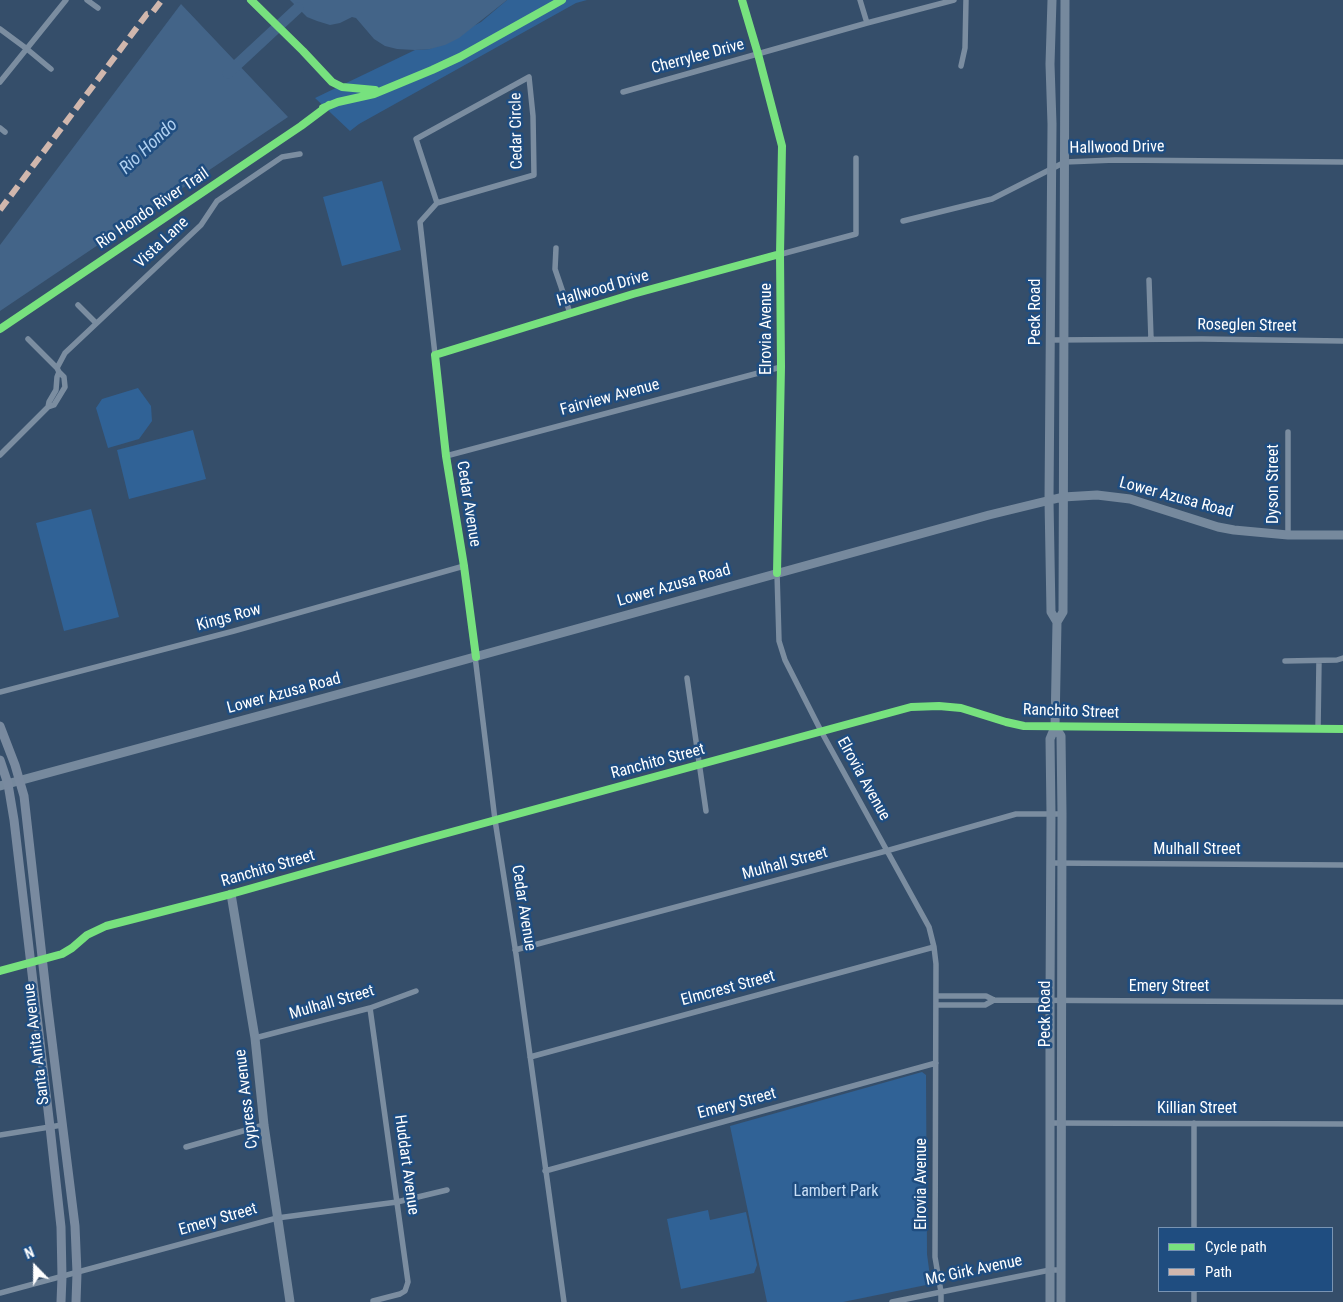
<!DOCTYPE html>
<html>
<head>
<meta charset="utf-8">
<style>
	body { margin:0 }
	#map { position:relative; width:1343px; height:1302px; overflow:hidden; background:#354e6a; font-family:"Roboto Condensed",sans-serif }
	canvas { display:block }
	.legend { position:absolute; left:1158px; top:1227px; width:175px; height:65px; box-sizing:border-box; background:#1f4d80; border:1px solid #7994b3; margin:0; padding:6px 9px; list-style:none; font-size:15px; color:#fff }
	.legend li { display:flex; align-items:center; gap:10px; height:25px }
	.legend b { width:25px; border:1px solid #7994b3 }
	.north { position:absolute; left:10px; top:1242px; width:50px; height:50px; -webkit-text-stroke:4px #1f4d80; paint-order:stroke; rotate:338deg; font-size:14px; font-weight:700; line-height:20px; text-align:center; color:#fff }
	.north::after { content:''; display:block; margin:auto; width:18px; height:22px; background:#fff; clip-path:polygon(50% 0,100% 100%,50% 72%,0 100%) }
</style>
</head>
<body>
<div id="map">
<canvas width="1343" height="1302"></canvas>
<ul class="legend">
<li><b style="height:6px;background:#77e17e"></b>Cycle path</li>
<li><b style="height:6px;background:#d1b7ad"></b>Path</li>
</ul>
<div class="north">N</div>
</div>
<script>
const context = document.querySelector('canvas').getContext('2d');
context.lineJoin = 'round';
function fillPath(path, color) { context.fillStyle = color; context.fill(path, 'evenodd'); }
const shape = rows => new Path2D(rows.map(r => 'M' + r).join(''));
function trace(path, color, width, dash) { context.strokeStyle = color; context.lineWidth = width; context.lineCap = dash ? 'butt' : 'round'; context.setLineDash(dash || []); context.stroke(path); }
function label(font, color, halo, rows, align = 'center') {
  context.font = font + ' "Roboto Condensed",sans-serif'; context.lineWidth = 5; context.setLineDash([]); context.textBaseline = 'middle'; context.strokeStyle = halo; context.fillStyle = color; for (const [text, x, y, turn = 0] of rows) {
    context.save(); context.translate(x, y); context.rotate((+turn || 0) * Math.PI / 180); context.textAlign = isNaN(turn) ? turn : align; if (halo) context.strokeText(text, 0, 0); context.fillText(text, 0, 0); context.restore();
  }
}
fillPath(shape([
	[507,0,587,0,576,3,359,124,350,131,315,98,415,50,430,49,481,22],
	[382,181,401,250,342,266,323,197],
	[138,388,151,406,152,421,139,439,108,448,96,408,102,399],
	[193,430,206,479,129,499,117,450],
	[91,509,119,617,64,631,36,523],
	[922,1072,926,1075,927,1254,931,1284,843,1302,767,1302,730,1126],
	[708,1210,710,1220,746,1212,757,1265,754,1273,681,1289,667,1219]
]), '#306296');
fillPath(shape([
	[290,0,507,0,459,38,445,45,430,49,415,50,397,49,385,46,374,39,356,18,352,17,340,23,330,25,317,21,307,17],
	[181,4,288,117,0,311,0,245]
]), '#436488');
trace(shape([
	[228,73,298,8]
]), '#436488', 11);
trace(shape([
	[87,0,98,8],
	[742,0,758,54,782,146,780,254,781,367,777,573,779,641,785,660,821,731,929,927,934,947,936,964,935,1257,941,1292,941,1302],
	[860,0,867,23],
	[0,29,27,49,51,69],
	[961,66,965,48,966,0],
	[529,77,533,116,534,175,437,203,416,139,529,77],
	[0,82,66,0],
	[623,92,867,23,954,0],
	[0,128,5,132],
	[437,203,420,222,445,443,464,566,495,820,516,954,564,1302],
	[903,221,992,199,1065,162,1115,160,1343,162],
	[556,248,555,269,570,313],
	[1149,280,1151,339],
	[78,305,96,323],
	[28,339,57,368],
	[1051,340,1202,339,1343,341],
	[435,355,633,294,856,234,856,158],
	[48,407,49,402,56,390,57,377,59,372,57,368,65,353,201,225,217,201,282,157,300,154],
	[1288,432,1288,535],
	[0,455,48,407,54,405,65,387,64,377,59,372],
	[446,456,781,367],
	[1285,661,1337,660,1343,658],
	[687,678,706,811],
	[0,692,234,631,464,566],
	[1318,729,1319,661],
	[1050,863,1343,865],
	[515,950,886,851,1016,814,1062,814],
	[0,971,62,954,72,948,87,935,106,926,231,894,422,840,911,707,939,706,961,708,1006,722,1024,726,1343,729],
	[937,996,986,996,994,1000,1343,1002],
	[937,1005,985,1005,994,1000],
	[370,1008,408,1282,405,1291,400,1294,373,1301],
	[255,1038,370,1008,416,991],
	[530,1057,934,947],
	[1050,1123,1343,1124],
	[0,1135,62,1125],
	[186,1147,264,1125],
	[545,1171,936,1063],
	[1194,1228,1194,1123],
	[0,1293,277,1218,397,1202,447,1190],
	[892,1302,1050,1270,1061,1270],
	[1194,1302,1194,1291]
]), '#7b8da0', 5.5);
trace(shape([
	[1052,0,1050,64,1052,124,1049,500,1051,612,1057,622],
	[1055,727,1061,736,1062,814,1061,1302],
	[0,786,413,674,989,515,1063,497,1097,495,1130,499,1218,527,1234,530,1288,535,1343,535],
	[231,894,255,1038,264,1125,290,1302],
	[1050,1302,1050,1000,1051,814,1050,739,1055,727,1057,622,1063,612,1065,0]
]), '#76899d', 9);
trace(shape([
	[0,726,15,765,24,796,47,1001,75,1226,77,1273,76,1302],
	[0,760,8,784,14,820,50,1127,61,1227,62,1277,61,1302]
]), '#798a9f', 9);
trace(shape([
	[0,210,147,14,152,13,162,0]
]), '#d1b7ad', 6, [12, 6]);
trace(shape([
	[251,0,303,51,332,82,342,87,375,90],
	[742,0,758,54,782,146,780,254,781,367,777,573],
	[323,108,338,102,374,94,432,70,460,57,562,0],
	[0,329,301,126,329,105],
	[476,657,464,566,446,456,435,355,633,294,780,254],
	[0,971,62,954,72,948,87,935,106,926,231,894,422,840,911,707,939,706,961,708,1006,722,1024,726,1343,729]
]), '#77e17e', 8);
label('16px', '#fff', '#1f4d80', [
	["Cherrylee Drive",698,57,-15],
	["Cedar Circle",517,131,-91],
	["Hallwood Drive",1117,148,-1],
	["Rio Hondo River Trail",153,209,-34],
	["Vista Lane",162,243,-43],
	["Hallwood Drive",603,289,-16],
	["Peck Road",1036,312,-90],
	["Roseglen Street",1247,326,1],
	["Elrovia Avenue",767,329,-90],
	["Fairview Avenue",610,398,-15],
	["Dyson Street",1274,484,-90],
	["Lower Azusa Road",1176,498,15],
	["Cedar Avenue",468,504,81],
	["Lower Azusa Road",674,586,-16],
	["Kings Row",229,618,-15],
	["Lower Azusa Road",284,694,-15],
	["Ranchito Street",1071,712,2],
	["Ranchito Street",658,762,-15],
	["Elrovia Avenue",863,779,61],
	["Mulhall Street",1197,850],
	["Mulhall Street",785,864,-15],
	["Ranchito Street",268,869,-16],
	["Cedar Avenue",523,908,81],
	["Emery Street",1169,987],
	["Elmcrest Street",728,989,-15],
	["Mulhall Street",332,1003,-16],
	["Peck Road",1046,1014,-90],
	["Santa Anita Avenue",37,1044,-97],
	["Cypress Avenue",247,1099,-97],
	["Emery Street",737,1104,-15],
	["Killian Street",1197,1109],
	["Huddart Avenue",406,1165,82],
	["Elrovia Avenue",922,1184,-90],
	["Emery Street",218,1220,-16],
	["Mc Girk Avenue",974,1271,-12]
]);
label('16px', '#c9dff6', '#1f4d80', [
	["Lambert Park",836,1192]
]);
label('italic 18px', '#b0d0f0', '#1f4d80', [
	["Rio Hondo",149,147,-43]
]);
</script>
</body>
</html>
